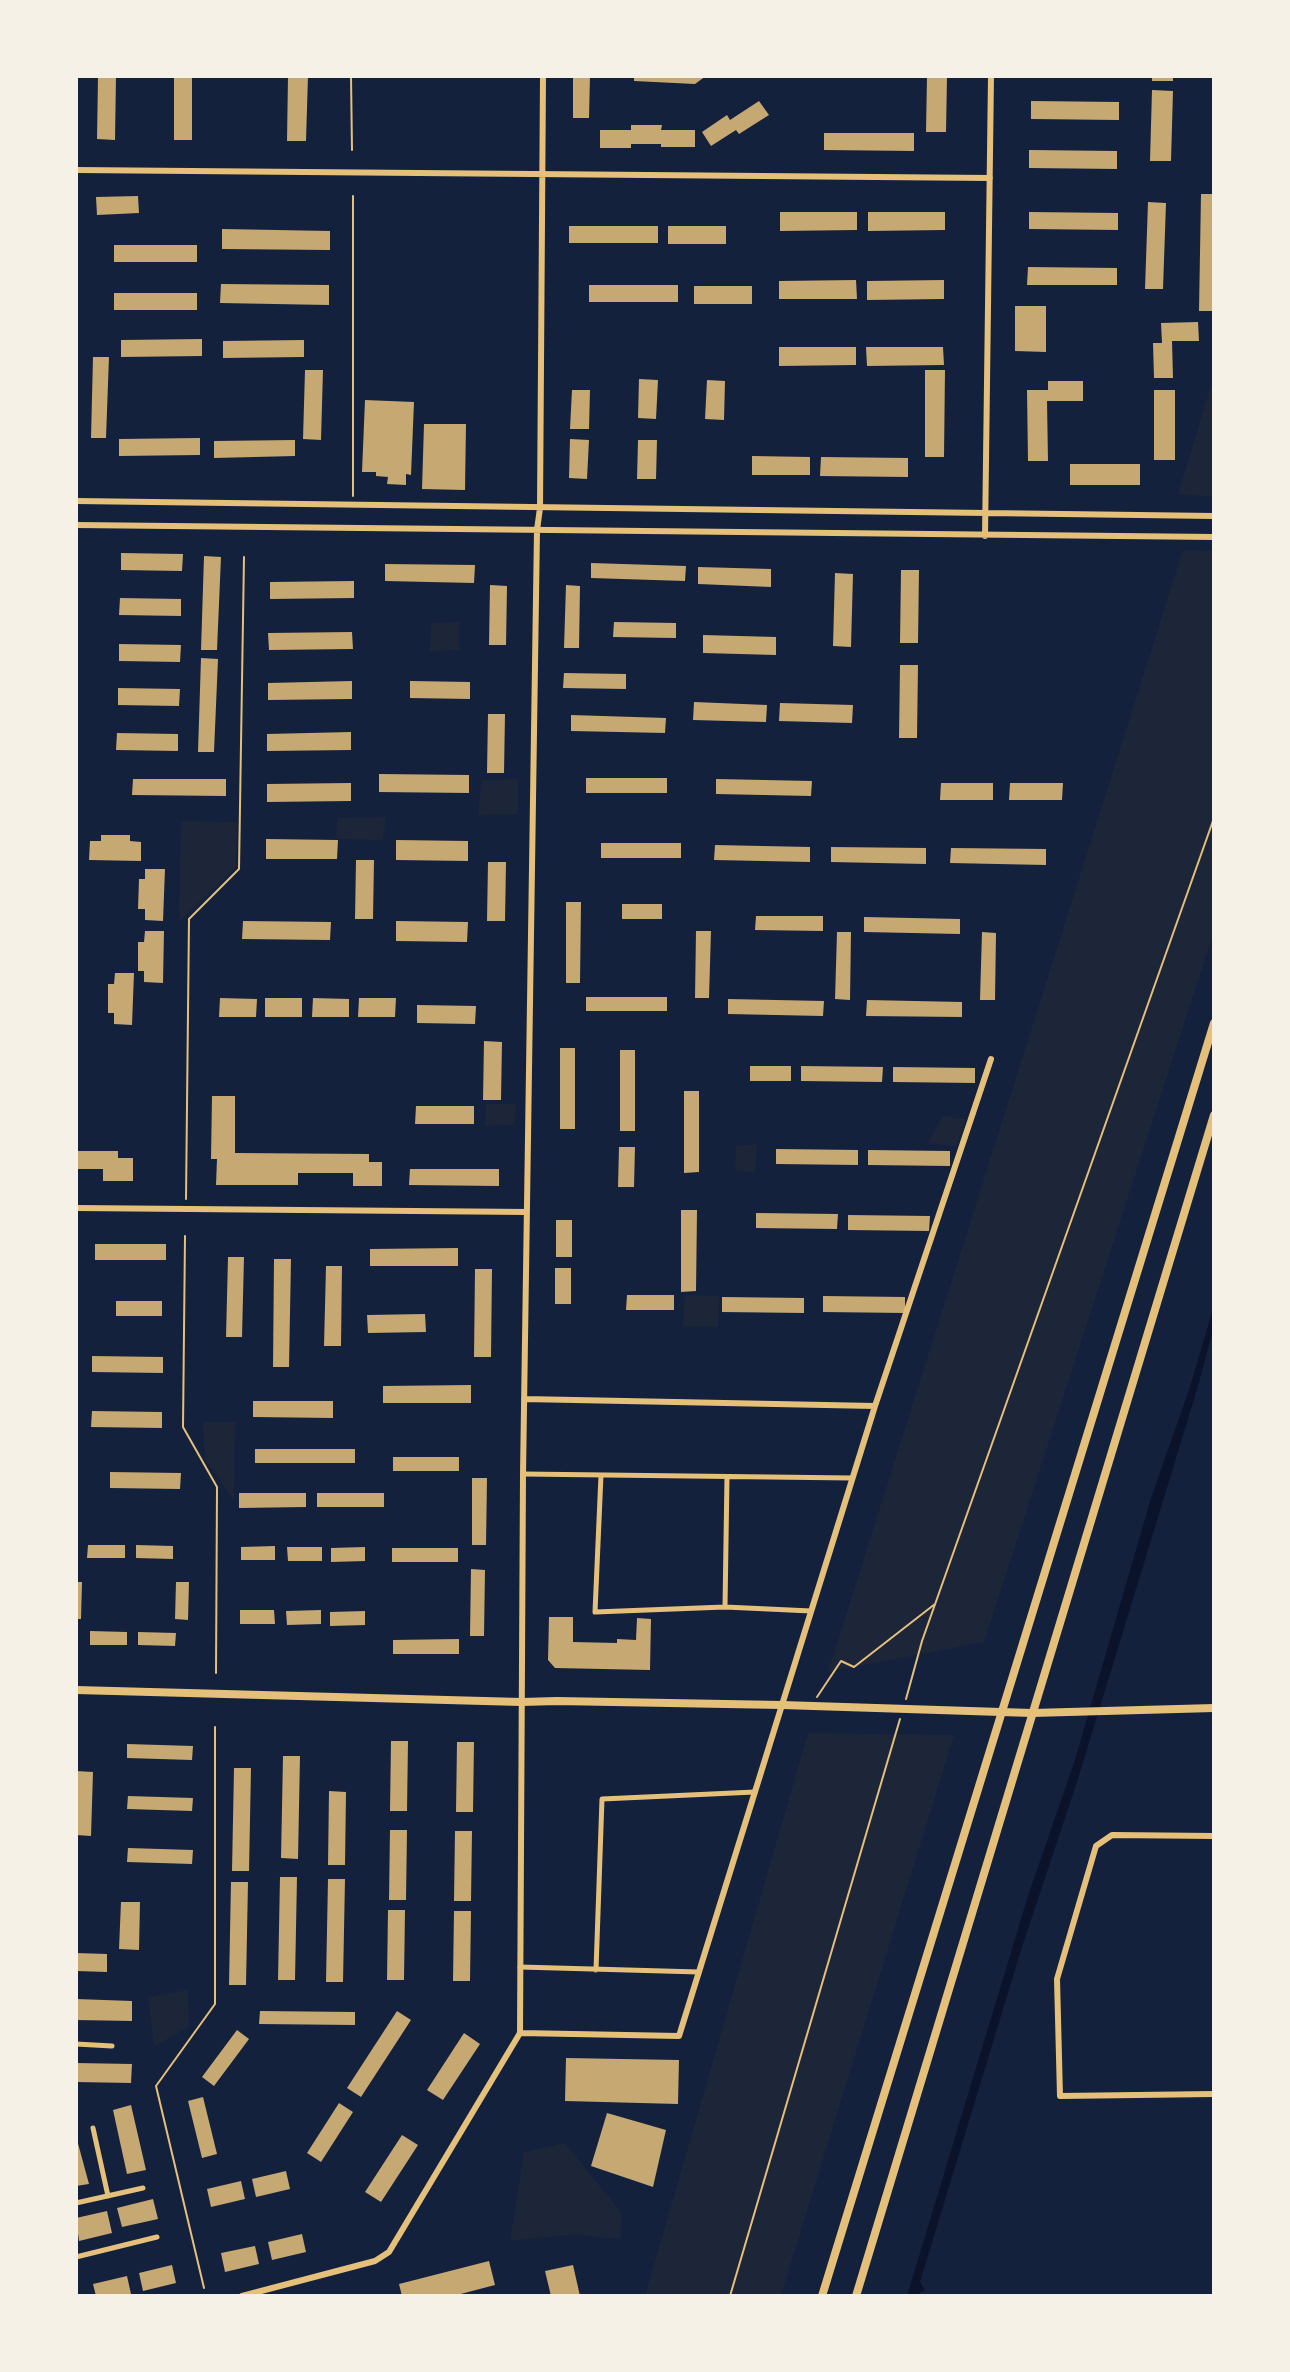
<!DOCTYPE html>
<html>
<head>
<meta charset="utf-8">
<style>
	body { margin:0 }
	#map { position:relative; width:1290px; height:2372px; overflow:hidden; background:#14213d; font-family:"Nunito Sans",sans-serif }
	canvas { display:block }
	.frame { position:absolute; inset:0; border:78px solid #f6f1e7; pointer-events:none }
</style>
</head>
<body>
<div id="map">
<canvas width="1290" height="2372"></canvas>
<div class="frame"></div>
</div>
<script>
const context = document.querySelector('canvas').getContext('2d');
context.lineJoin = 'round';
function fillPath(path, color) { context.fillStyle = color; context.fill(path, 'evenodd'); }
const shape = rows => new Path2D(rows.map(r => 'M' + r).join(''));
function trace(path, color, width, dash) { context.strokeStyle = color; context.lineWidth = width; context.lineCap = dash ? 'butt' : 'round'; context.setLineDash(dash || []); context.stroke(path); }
fillPath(shape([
	[1213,379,1213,497,1178,494],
	[1183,550,1213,551,1213,934,984,1642,828,1672],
	[459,622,459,650,430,651,431,623],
	[518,779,518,814,478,815,482,780],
	[386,817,383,840,336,839,338,818],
	[181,821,237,822,236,867,179,922],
	[486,1104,516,1104,514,1125,485,1126],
	[943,1116,966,1119,956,1147,927,1143],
	[757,1144,755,1172,735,1170,736,1146],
	[685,1295,719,1296,718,1327,683,1326],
	[203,1422,235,1422,234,1501,205,1459],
	[808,1733,954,1735,781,2295,645,2296],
	[188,1990,189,2027,154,2046,148,1997],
	[565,2143,622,2214,621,2238,604,2238,577,2234,510,2241,524,2152]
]), '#1d2539');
fillPath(shape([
	[1213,1309,1213,1331,1196,1393,1077,1782,1021,1950,920,2282,925,2290,917,2295,907,2296,1028,1896,1075,1760,1151,1498,1189,1390]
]), '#0b132b');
fillPath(shape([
	[98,76,116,76,115,140,97,139],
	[174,76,192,76,192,140,174,140],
	[288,76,308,76,306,141,287,141],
	[590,76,589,118,573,118,573,78],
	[634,76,706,76,695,84,634,81],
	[927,76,947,76,946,132,926,132],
	[1152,76,1173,76,1173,81,1152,81],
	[1152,90,1173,91,1171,161,1150,161],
	[759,101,769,115,739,134,736,130,711,146,702,132,727,115,730,120],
	[1031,101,1119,102,1119,120,1031,119],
	[631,125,662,125,661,130,695,130,695,147,661,147,661,144,631,144,631,148,600,148,600,130,631,130],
	[824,133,914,133,914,151,824,150],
	[1029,150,1117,151,1117,169,1029,168],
	[1201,194,1214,194,1214,311,1199,311],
	[138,196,139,213,97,215,96,197],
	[1148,202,1166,203,1163,289,1145,289],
	[780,212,857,212,857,230,780,231],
	[868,212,945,212,945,230,868,231],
	[1029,212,1118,213,1118,230,1029,229],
	[569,226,658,226,658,243,569,243],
	[668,226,726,226,726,244,668,244],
	[222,229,330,231,330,250,222,249],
	[114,245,197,245,197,262,114,262],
	[1028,267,1117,268,1117,285,1027,285],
	[856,280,857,299,779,299,779,281],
	[944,280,944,299,867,300,867,281],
	[221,284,329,285,329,305,220,303],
	[589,285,678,285,678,302,589,302],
	[694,286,752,286,752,304,694,304],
	[114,293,197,293,197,310,114,310],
	[1015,306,1046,306,1046,352,1015,351],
	[1198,322,1199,341,1172,341,1173,378,1154,378,1153,343,1162,343,1161,323],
	[202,339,202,356,121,357,121,340],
	[304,340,304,357,223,358,223,341],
	[779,347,856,347,856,365,779,366],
	[866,347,943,347,944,365,867,366],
	[93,357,109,357,106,438,91,438],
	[305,370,323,370,321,440,303,439],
	[925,370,945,370,944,457,925,457],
	[639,379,658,380,656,419,638,418],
	[707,380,725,381,724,420,705,419],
	[1048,381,1083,381,1083,401,1047,401,1048,461,1028,461,1027,390,1048,390],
	[572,390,590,390,589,429,570,429],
	[1154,390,1175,390,1175,460,1154,460],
	[365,400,414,402,411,475,406,474,406,485,387,484,388,477,376,476,376,472,362,472],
	[424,424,466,424,465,490,422,489],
	[200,438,200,455,119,456,119,439],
	[570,439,589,440,587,479,569,478],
	[295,440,295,456,214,458,214,441],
	[638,440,657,440,656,479,637,479],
	[752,456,810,457,810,475,752,475],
	[821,457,908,458,908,477,820,476],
	[1070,464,1140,464,1140,485,1070,485],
	[121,553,183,554,182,571,121,570],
	[204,556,221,557,217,650,201,650],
	[591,563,686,566,685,581,591,578],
	[385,564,475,565,474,583,385,581],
	[698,567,771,569,771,587,698,584],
	[901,570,919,570,918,643,900,643],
	[835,573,853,574,851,647,833,646],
	[354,581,354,598,270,599,270,582],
	[490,585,507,586,506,645,489,645],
	[566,585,580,586,579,648,564,648],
	[120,598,181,599,181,616,119,615],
	[614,622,676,623,676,638,613,637],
	[352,632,353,649,269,650,268,633],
	[703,635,776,637,776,655,703,653],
	[119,644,181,645,180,662,119,661],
	[201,658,218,659,214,752,198,752],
	[900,665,918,665,917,738,899,738],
	[564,673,626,674,626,689,563,688],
	[352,681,352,699,268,700,268,683],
	[410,681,470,682,470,699,410,698],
	[118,688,180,689,179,706,118,705],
	[694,702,767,705,766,722,693,720],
	[780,703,853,705,852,723,779,721],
	[488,714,505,714,504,773,487,773],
	[571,715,666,718,665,733,571,731],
	[351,732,351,750,267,751,267,734],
	[117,733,178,734,178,751,116,750],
	[379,774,469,775,469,793,379,792],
	[586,778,667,778,667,793,586,793],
	[133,779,226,779,226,796,132,795],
	[716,779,812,781,811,796,716,794],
	[351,783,351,801,267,802,267,784],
	[941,783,993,783,993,800,940,800],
	[1010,783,1063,783,1062,800,1009,800],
	[101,835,130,835,130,841,141,842,141,861,89,860,90,841,101,841],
	[266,839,338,840,337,859,266,859],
	[396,840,468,841,468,861,396,860],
	[601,843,681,843,681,858,601,858],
	[715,845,810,847,810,862,714,860],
	[831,847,926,848,926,864,831,862],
	[951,848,1046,849,1046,865,950,863],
	[356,860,374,860,373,919,355,919],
	[488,862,506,862,505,921,487,921],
	[145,869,165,869,163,921,145,920,145,909,138,909,139,879,145,879],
	[566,902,581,902,580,983,566,983],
	[622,904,662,904,662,919,622,919],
	[756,916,823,916,823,931,755,930],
	[864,917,960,919,960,934,864,932],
	[243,921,331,922,330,940,242,939],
	[396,921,468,922,467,942,396,941],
	[145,931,164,931,163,983,144,982,144,971,138,971,138,942,144,942],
	[696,931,711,931,709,998,695,998],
	[837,932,851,932,850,1000,835,999],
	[982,932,996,933,995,1000,980,1000],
	[115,973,134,973,132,1025,114,1024,114,1013,108,1013,108,984,114,984],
	[586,997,667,997,667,1011,586,1011],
	[220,998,257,999,256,1017,219,1017],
	[265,998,302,998,302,1017,265,1017],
	[313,998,349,999,349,1017,312,1017],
	[359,998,396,998,395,1017,358,1017],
	[728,999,824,1001,823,1016,728,1014],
	[867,1000,962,1002,962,1017,866,1016],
	[417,1005,476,1006,475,1024,417,1023],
	[484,1041,502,1042,501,1100,483,1100],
	[560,1048,575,1048,575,1129,560,1129],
	[620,1050,635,1050,635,1131,620,1131],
	[750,1066,791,1066,791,1081,750,1081],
	[801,1066,883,1067,882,1082,801,1081],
	[893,1067,975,1068,975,1083,893,1082],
	[684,1091,699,1091,699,1172,684,1173],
	[212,1096,235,1096,235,1153,369,1154,369,1162,382,1162,382,1186,353,1186,353,1173,298,1173,298,1185,216,1185,217,1159,211,1159],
	[416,1106,474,1106,474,1124,415,1124],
	[619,1147,635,1147,634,1187,618,1187],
	[776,1149,858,1150,858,1165,776,1164],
	[868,1150,950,1151,950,1166,868,1165],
	[76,1151,118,1151,118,1158,133,1158,133,1181,103,1181,103,1169,76,1169],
	[410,1169,499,1169,499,1186,409,1185],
	[681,1210,697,1210,696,1291,681,1292],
	[756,1213,838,1214,837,1229,756,1228],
	[848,1215,930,1216,929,1231,848,1230],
	[556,1220,572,1220,572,1257,556,1257],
	[95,1244,166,1244,166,1260,95,1260],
	[458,1248,458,1266,370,1266,370,1249],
	[228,1257,244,1257,242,1337,226,1337],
	[274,1259,291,1259,289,1367,273,1367],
	[326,1266,342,1266,341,1346,324,1346],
	[555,1268,571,1268,571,1304,555,1304],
	[475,1269,492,1269,491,1357,474,1357],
	[627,1295,674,1295,674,1310,626,1310],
	[823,1296,905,1297,905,1313,823,1312],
	[722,1297,804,1298,804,1313,722,1312],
	[116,1301,162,1301,162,1316,116,1316],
	[425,1314,426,1332,368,1333,367,1315],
	[92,1356,163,1357,163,1373,92,1372],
	[471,1385,471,1403,383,1403,383,1386],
	[253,1401,333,1401,333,1418,253,1417],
	[92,1411,162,1412,162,1428,91,1427],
	[255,1449,355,1449,355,1463,255,1463],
	[393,1457,459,1457,459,1471,393,1471],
	[110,1472,181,1473,180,1489,110,1488],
	[472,1478,487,1478,486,1545,472,1545],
	[239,1493,306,1493,306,1507,239,1508],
	[317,1493,384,1493,384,1507,317,1507],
	[88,1545,125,1545,125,1558,87,1558],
	[136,1545,173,1546,173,1559,136,1558],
	[275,1546,275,1560,241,1560,241,1547],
	[287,1547,322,1547,322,1561,288,1561],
	[365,1547,365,1561,331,1562,331,1548],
	[392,1548,458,1548,458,1562,392,1562],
	[471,1569,485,1570,484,1636,470,1636],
	[76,1582,82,1582,81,1619,76,1619],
	[176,1582,189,1582,188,1620,175,1619],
	[240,1610,274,1610,275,1624,240,1624],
	[321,1610,321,1624,287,1625,286,1611],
	[365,1611,365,1625,330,1626,330,1612],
	[549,1617,573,1617,573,1642,617,1643,617,1639,636,1640,637,1618,651,1619,650,1670,555,1668,548,1660],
	[90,1631,127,1632,127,1645,90,1645],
	[138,1632,176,1633,175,1646,138,1645],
	[459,1639,459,1654,393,1654,393,1640],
	[391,1741,408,1741,407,1811,390,1811],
	[457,1742,474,1742,473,1812,456,1812],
	[127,1744,193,1746,192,1760,127,1758],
	[283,1756,300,1756,298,1859,281,1858],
	[234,1768,251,1768,249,1871,232,1871],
	[76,1771,93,1772,91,1836,76,1835],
	[329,1791,346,1792,345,1865,328,1865],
	[128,1796,193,1798,192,1811,127,1809],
	[390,1830,407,1830,406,1900,389,1900],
	[455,1831,472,1831,471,1901,454,1901],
	[128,1848,193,1850,192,1864,127,1862],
	[280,1877,297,1877,295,1980,278,1980],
	[328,1879,345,1879,343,1982,326,1982],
	[231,1882,248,1882,246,1985,229,1985],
	[121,1902,140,1902,139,1950,119,1949],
	[388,1910,405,1910,404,1980,387,1980],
	[454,1911,471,1911,470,1981,453,1981],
	[76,1953,107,1954,107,1972,76,1971],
	[76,1999,132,2001,132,2021,76,2020],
	[260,2011,355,2012,355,2025,259,2024],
	[397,2011,411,2020,361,2097,347,2088],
	[237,2030,249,2039,214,2086,202,2077],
	[464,2033,480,2044,443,2100,427,2090],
	[566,2058,679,2060,678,2104,565,2101],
	[76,2063,132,2064,131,2083,76,2082],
	[203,2097,217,2154,202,2158,188,2101],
	[339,2103,353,2112,321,2162,307,2153],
	[131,2105,146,2170,127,2174,113,2110],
	[607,2113,666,2130,653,2187,591,2166],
	[402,2135,418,2145,381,2202,365,2192],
	[76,2136,89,2184,76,2186],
	[286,2171,290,2189,256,2197,252,2179],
	[241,2181,245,2199,211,2207,207,2189],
	[153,2199,158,2219,122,2227,117,2208],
	[107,2211,112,2233,79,2241,76,2218],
	[302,2234,306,2252,272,2260,268,2242],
	[255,2246,259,2264,225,2272,221,2253],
	[489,2261,495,2285,453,2296,402,2296,399,2284],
	[172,2265,176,2283,143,2291,139,2273],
	[573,2265,580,2296,551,2296,545,2271],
	[127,2276,131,2294,96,2296,93,2284]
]), '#c6a872');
trace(shape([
	[351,76,352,150],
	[353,496,353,196],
	[186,1199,189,919,239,869,244,557],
	[185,1236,183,1427,217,1487,216,1673],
	[817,1697,841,1661,854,1667,935,1604],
	[906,1699,922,1641,1214,818],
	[204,2288,156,2086,215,2004,215,1727],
	[730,2296,900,1719]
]), '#e5c07b', 2);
trace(shape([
	[523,1474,852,1478],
	[601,1475,595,1612,725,1607,811,1611],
	[725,1607,727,1477],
	[520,1967,699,1972],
	[596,1970,602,1799,755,1792],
	[76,2044,112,2046],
	[93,2128,108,2196],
	[76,2203,143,2188],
	[76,2257,157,2237]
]), '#e5c07b', 5);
trace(shape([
	[76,170,990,178],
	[76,501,1214,516],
	[76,525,1214,537],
	[985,536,991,76],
	[76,1208,527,1212],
	[875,1406,991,1059],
	[1214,1836,1112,1835,1096,1846,1057,1979,1060,2096,1214,2094],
	[520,2033,679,2036,875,1406,524,1399],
	[242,2296,375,2261,389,2252,520,2033,523,1474,537,530,540,508,543,76]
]), '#e5c07b', 6);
trace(shape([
	[76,1690,521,1702,557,1701,782,1705,1032,1713,1214,1708]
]), '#e5c07b', 8);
trace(shape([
	[822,2296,1214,1023],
	[856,2296,1214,1115]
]), '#e5c07b', 8);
</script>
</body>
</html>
